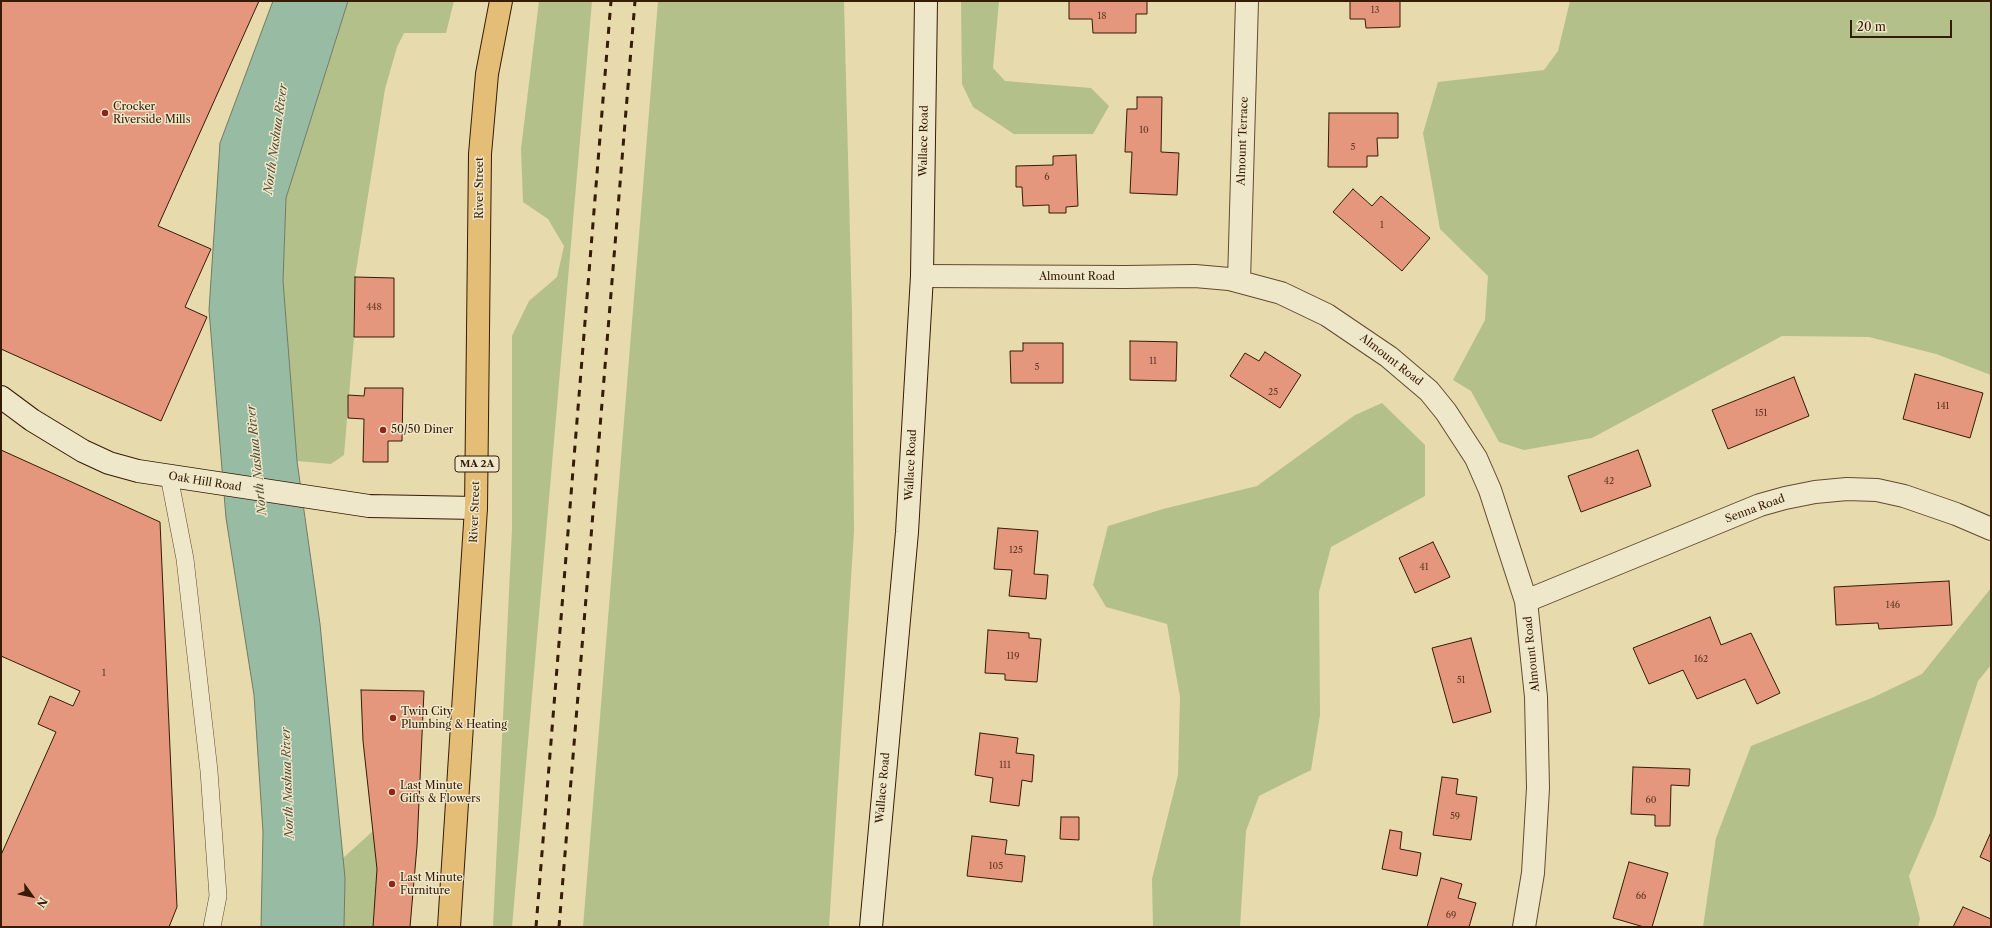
<!DOCTYPE html>
<html>
<head>
<meta charset="utf-8">
<style>
	body { margin:0 }
	#map { position:relative; width:1992px; height:928px; overflow:hidden; background:#e7daac; font-family:"Libre Caslon Text",serif }
	canvas { display:block }
	.frame { position:absolute; inset:0; border:2px solid #361b05; pointer-events:none }
	.north { position:absolute; left:12px; top:876px; width:40px; height:40px; -webkit-text-stroke:3px #efe7c9; paint-order:stroke; rotate:123deg; font-size:11px; font-weight:700; line-height:16px; text-align:center; color:#361b05 }
	.north::after { content:''; display:block; margin:auto; width:14px; height:18px; background:#361b05; clip-path:polygon(50% 0,100% 100%,50% 72%,0 100%) }
	.scale { position:absolute; left:1850px; top:20px; width:102px; height:18px; box-sizing:border-box; border:2px solid #361b05; border-top:0; padding-left:5px; font-size:12px; line-height:14px; white-space:nowrap; color:#361b05; -webkit-text-stroke:3px #efe7c9; paint-order:stroke }
</style>
</head>
<body>
<div id="map">
<canvas width="1992" height="928"></canvas>
<div class="frame"></div>
<div class="north">N</div>
<div class="scale">20 m</div>
</div>
<script>
const context = document.querySelector('canvas').getContext('2d');
context.lineJoin = 'round';
function fillPath(path, color) { context.fillStyle = color; context.fill(path, 'evenodd'); }
const shape = rows => new Path2D(rows.map(r => 'M' + r).join(''));
function trace(path, color, width, dash) { context.strokeStyle = color; context.lineWidth = width; context.lineCap = dash ? 'butt' : 'round'; context.setLineDash(dash || []); context.stroke(path); }
function label(font, color, halo, rows, align = 'center') {
  context.font = font + ' "Libre Caslon Text",serif'; context.lineWidth = 3; context.setLineDash([]); context.textBaseline = 'middle'; context.strokeStyle = halo; context.fillStyle = color; for (const [text, x, y, turn = 0] of rows) {
    context.save(); context.translate(x, y); context.rotate((+turn || 0) * Math.PI / 180); context.textAlign = isNaN(turn) ? turn : align; if (halo) context.strokeText(text, 0, 0); context.fillText(text, 0, 0); context.restore();
  }
}
fillPath(shape([
	[348,1,454,1,446,33,404,33,397,47,385,89,355,277,354,337,344,455,331,464,297,461,283,281,286,198],
	[539,1,592,1,512,927,493,927,512,529,512,336,529,301,557,277,564,246,548,219,523,202,521,149],
	[658,1,844,1,852,312,854,531,829,927,583,927],
	[961,1,999,1,993,68,1005,81,1091,88,1109,106,1093,134,1014,134,973,107,962,84],
	[1570,1,1991,1,1991,375,1936,354,1869,337,1782,336,1592,438,1524,450,1499,442,1471,391,1453,380,1485,320,1488,276,1440,229,1423,133,1438,82,1544,70,1558,51],
	[1382,403,1425,445,1425,496,1331,547,1319,592,1320,715,1311,770,1259,796,1246,831,1240,927,1153,927,1152,879,1178,775,1180,697,1167,624,1106,607,1093,585,1108,526,1163,509,1257,486,1355,415],
	[1991,588,1991,665,1978,681,1935,816,1909,876,1920,919,1918,927,1703,927,1716,838,1751,746,1874,697,1922,674],
	[373,831,377,869,373,927,344,927,345,884,343,858]
]), '#b4c08a');
const water = shape([
	[273,1,348,1,286,198,283,281,297,461,320,624,345,878,344,927,261,927,263,832,254,695,226,518,209,310,220,143,273,1]
]);
fillPath(water, '#98bba4');
trace(water, '#717b64', 1);
const building = shape([
	[1,1,259,1,158,226,211,249,185,307,207,317,161,421,1,349,1,1],
	[1069,1,1147,1,1147,14,1136,14,1136,33,1093,33,1092,19,1069,19,1069,1],
	[1350,1,1400,1,1400,27,1366,28,1365,19,1350,19,1350,1],
	[1137,97,1162,97,1161,152,1179,153,1177,195,1130,193,1132,152,1125,152,1127,109,1137,109,1137,97],
	[1329,113,1398,113,1398,138,1377,138,1378,156,1367,156,1367,167,1328,167,1329,113],
	[1076,155,1078,206,1066,207,1066,213,1049,213,1049,205,1023,206,1022,187,1016,187,1016,166,1053,165,1053,156,1076,155],
	[1353,189,1372,206,1381,196,1430,238,1402,271,1333,212,1353,189],
	[355,277,394,278,394,337,354,337,355,277],
	[1130,341,1177,342,1176,381,1130,380,1130,341],
	[1023,343,1063,343,1063,383,1011,383,1010,351,1023,351,1023,343],
	[1265,352,1301,375,1280,408,1230,376,1245,353,1259,361,1265,352],
	[1915,374,1983,393,1970,438,1903,419,1915,374],
	[1794,377,1809,416,1728,449,1712,410,1794,377],
	[365,388,403,388,402,441,388,441,388,462,363,462,364,419,348,418,348,395,364,396,365,388],
	[1,450,160,522,177,907,169,927,1,927,1,855,56,732,38,724,50,696,73,706,80,691,1,656,1,450],
	[1638,450,1651,486,1581,512,1568,476,1638,450],
	[998,528,1038,531,1034,574,1048,575,1046,599,1009,596,1012,570,994,569,998,528],
	[1433,542,1450,577,1415,593,1399,558,1433,542],
	[1949,581,1952,625,1879,629,1878,623,1836,625,1834,587,1949,581],
	[1710,617,1721,645,1751,633,1780,693,1757,704,1745,679,1697,699,1683,670,1649,684,1633,648,1710,617],
	[988,630,1029,633,1029,638,1041,639,1037,682,1005,680,1005,674,985,673,988,630],
	[1471,638,1491,712,1453,723,1432,648,1471,638],
	[361,690,424,691,417,846,410,927,373,927,377,869,363,741,361,690],
	[980,733,1018,738,1016,753,1034,755,1032,782,1022,780,1019,806,990,802,993,778,975,775,980,733],
	[1633,767,1690,769,1689,786,1671,785,1670,826,1655,826,1655,815,1631,814,1633,767],
	[1442,777,1458,779,1456,794,1477,797,1471,840,1433,835,1442,777],
	[1061,817,1079,817,1079,840,1060,839,1061,817],
	[1390,830,1402,832,1400,849,1421,853,1417,876,1382,869,1390,830],
	[1991,832,1991,862,1980,857,1991,832],
	[972,836,1007,840,1005,854,1025,856,1022,882,967,876,972,836],
	[1629,862,1668,873,1652,927,1644,927,1613,918,1629,862],
	[1441,878,1462,884,1458,898,1476,903,1469,927,1427,927,1441,878],
	[1963,907,1991,919,1991,927,1953,927,1963,907]
]);
fillPath(building, '#e4977d');
trace(building, '#361b05', 1);
const lane = shape([
	[169,476,185,559,209,771,218,896,212,927]
]);
const street = shape([
	[922,276,1125,277,1195,276,1229,279,1281,293,1327,315,1389,357,1429,391,1446,412,1476,458,1490,490,1526,601,1536,697,1538,788,1533,873,1524,927],
	[1239,281,1247,1],
	[1526,601,1760,505,1785,498,1815,492,1847,489,1877,490,1904,496,1956,514,1991,529]
]);
const secondary = shape([
	[1,397,32,420,83,451,109,463,138,471,369,506,476,508],
	[871,927,907,532,922,276,926,1]
]);
const highway = shape([
	[449,927,476,508,480,154,487,74,501,1]
]);
trace(lane, '#624b2f', 18);
trace(street, '#624b2f', 24);
trace(secondary, '#361b05', 24);
trace(highway, '#361b05', 24);
trace(lane, '#efe7c9', 17);
trace(street, '#efe7c9', 22);
trace(secondary, '#efe7c9', 22);
trace(highway, '#e4bd76', 22);
trace(shape([
	[536,927,611,1],
	[559,927,635,1]
]), '#361b05', 3, [7, 7]);
for (const [x, y, r, color] of [
	[105,113,4,"#8f2418"],
	[383,430,4,"#8f2418"],
	[393,718,4,"#8f2418"],
	[392,792,4,"#8f2418"],
	[392,884,4,"#8f2418"]
]) { const dot = new Path2D(); dot.arc(x, y, r, 0, 2 * Math.PI); context.fillStyle = color; context.fill(dot); trace(dot, '#efe7c9', 1.5); }
label('9px', '#623a23', null, [
	["13",1375,10],
	["18",1102,16],
	["10",1144,130],
	["5",1353,147],
	["6",1047,177],
	["1",1382,225],
	["448",374,307],
	["11",1153,361],
	["5",1037,367],
	["25",1273,392],
	["141",1943,406],
	["151",1761,413],
	["42",1609,481],
	["125",1016,550],
	["41",1424,567],
	["146",1893,605],
	["119",1013,656],
	["162",1701,659],
	["1",104,673],
	["51",1461,680],
	["111",1005,765],
	["60",1651,800],
	["59",1455,816],
	["105",996,866],
	["66",1641,896],
	["69",1451,915]
]);
for (const [x, y, w] of [
	[477,464,44]
]) { const box = new Path2D(); box.roundRect(x - w / 2, y - 8, w, 16, 3); context.fillStyle = '#efe7c9'; context.fill(box); trace(box, '#361b05', 1); }
label('bold 10px', '#361b05', null, [
	["MA 2A",477,464]
]);
label('11px', '#361b05', '#efe7c9', [
	["Crocker",113,107],
	["Riverside Mills",113,120],
	["50/50 Diner",391,430],
	["Twin City",401,712],
	["Plumbing & Heating",401,725],
	["Last Minute",400,786],
	["Gifts & Flowers",400,799],
	["Last Minute",400,878],
	["Furniture",400,891]
], 'left');
label('11px', '#361b05', '#efe7c9', [
	["Wallace Road",924,141,-89],
	["Almount Terrace",1243,141,-88],
	["River Street",480,188,-90],
	["Almount Road",1077,277],
	["Almount Road",1391,360,38],
	["Wallace Road",911,465,-87],
	["Oak Hill Road",205,482,9],
	["Senna Road",1755,509,-20],
	["River Street",475,512,-88],
	["Almount Road",1532,654,-96],
	["Wallace Road",883,788,-85]
]);
label('italic 12px', '#534b35', '#efe7c9', [
	["North Nashua River",276,139,-82],
	["North Nashua River",257,460,-96],
	["North Nashua River",288,783,-92]
]);
</script>
</body>
</html>
